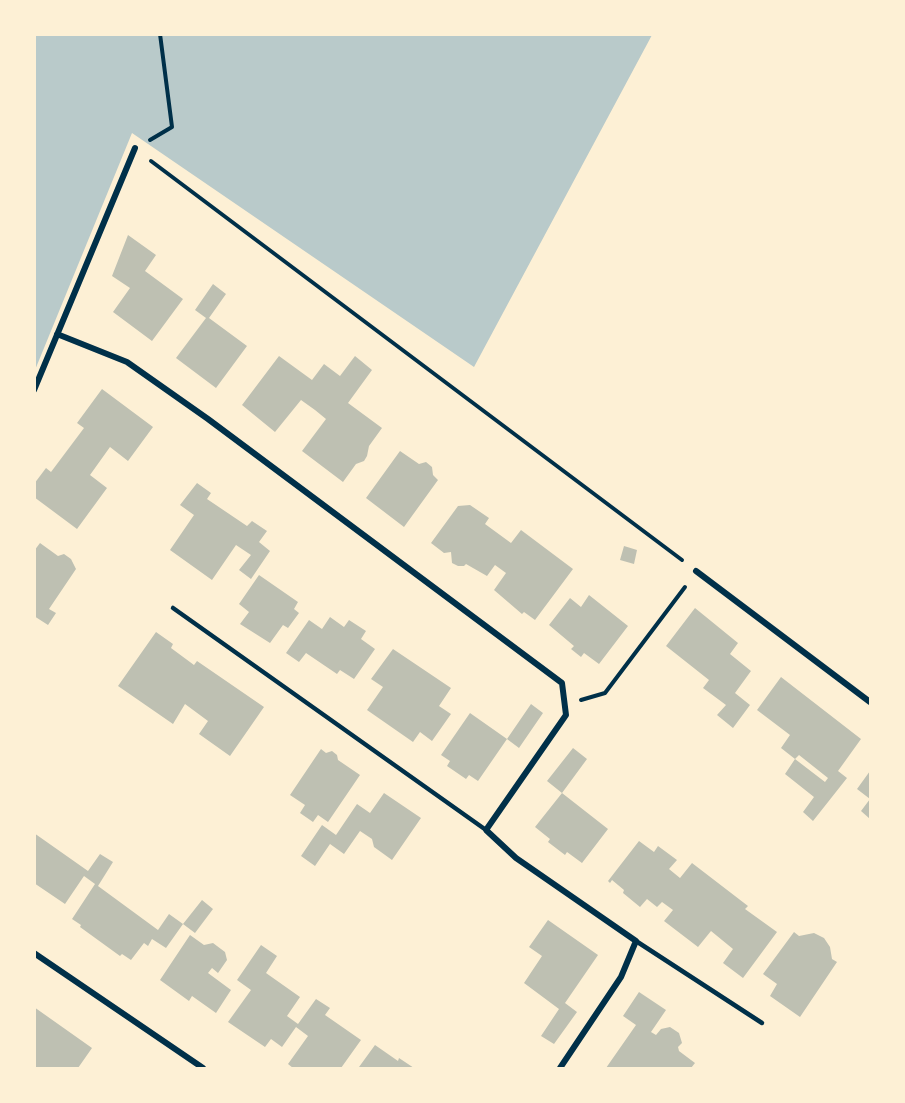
<!DOCTYPE html>
<html>
<head>
<meta charset="utf-8">
<style>
	body { margin:0 }
	#map { position:relative; width:905px; height:1103px; overflow:hidden; background:#fdf0d5; font-family:Quicksand,sans-serif }
	canvas { display:block }
	.frame { position:absolute; inset:0; border:36px solid #fdf0d5; pointer-events:none }
</style>
</head>
<body>
<div id="map">
<canvas width="905" height="1103"></canvas>
<div class="frame"></div>
</div>
<script>
const context = document.querySelector('canvas').getContext('2d');
context.lineJoin = 'round';
function fillPath(path, color) { context.fillStyle = color; context.fill(path, 'evenodd'); }
const shape = rows => new Path2D(rows.map(r => 'M' + r).join(''));
function trace(path, color, width, dash) { context.strokeStyle = color; context.lineWidth = width; context.lineCap = dash ? 'butt' : 'round'; context.setLineDash(dash || []); context.stroke(path); }
fillPath(shape([
	[35,35,652,35,474,367,132,133,35,370]
]), '#b9caca');
fillPath(shape([
	[128,235,156,255,145,271,183,299,152,341,113,312,130,288,112,276],
	[213,284,226,294,209,318,247,346,216,388,176,358,206,318,195,310],
	[279,356,312,380,324,364,340,376,355,356,372,370,348,403,382,428,369,446,367,456,364,461,356,464,343,482,302,451,326,419,315,410,301,400,275,432,242,405],
	[102,389,153,427,128,461,110,447,90,475,107,488,77,529,34,497,34,484,46,468,51,472,84,428,77,423],
	[400,451,419,464,426,462,432,467,433,475,438,480,404,527,366,498],
	[197,483,211,493,207,499,247,526,252,521,267,531,259,542,270,551,251,579,239,570,251,555,236,545,212,580,170,550,194,515,180,505],
	[470,505,489,518,485,524,511,543,521,530,573,569,535,620,524,612,522,614,494,590,506,573,495,565,487,576,466,564,464,566,458,566,452,563,451,552,444,553,431,543,458,506],
	[40,543,58,556,64,554,71,559,76,569,49,609,56,613,48,625,34,616,34,551],
	[624,546,637,550,634,564,620,560],
	[259,575,298,602,294,609,299,613,288,628,283,625,270,643,240,624,249,612,239,604],
	[589,595,628,626,599,664,584,653,581,657,571,649,574,646,549,625,570,598,581,607],
	[695,608,738,643,730,654,751,671,735,693,750,705,733,728,717,715,726,705,703,688,709,680,666,646],
	[330,617,344,627,349,620,366,631,361,639,375,649,354,679,340,670,337,674,306,653,299,662,286,653,309,620,322,629],
	[156,632,173,644,171,648,194,665,197,661,264,707,230,756,199,734,208,721,185,704,173,724,118,686],
	[393,649,451,688,439,706,451,714,432,741,420,732,413,742,367,710,383,687,371,679],
	[781,677,861,739,838,771,847,778,813,821,803,812,814,797,785,774,795,759,781,748,790,735,757,710],
	[799,755,828,778,825,782,795,759],
	[531,704,543,713,519,748,507,739],
	[470,713,507,739,478,781,469,775,466,779,447,766,450,761,441,755],
	[573,748,587,759,562,793,547,781],
	[321,749,326,753,332,751,337,755,338,760,360,775,328,822,318,815,313,822,300,813,305,805,290,795],
	[870,771,870,819,861,811,870,799,857,789],
	[384,793,421,818,392,860,374,847,372,839,360,831,344,854,330,844,315,866,301,856,322,825,336,835,357,804,370,813],
	[562,793,608,829,582,863,567,852,565,855,548,842,550,839,535,827],
	[34,833,88,871,100,854,113,862,98,886,158,930,169,914,183,924,166,948,152,939,148,946,144,943,131,960,122,954,120,956,80,927,81,925,72,919,95,884,84,876,65,904,34,883],
	[639,841,654,852,658,846,677,860,669,869,680,878,692,863,748,906,745,909,777,932,743,978,723,963,733,949,711,931,698,947,664,921,673,910,662,902,657,907,647,899,640,907,623,893,624,890,612,880,610,883,608,881],
	[202,900,213,909,195,933,183,924],
	[548,920,598,955,565,1003,577,1012,554,1044,541,1036,559,1009,524,983,542,956,529,947],
	[794,932,799,936,814,933,824,938,830,947,832,959,837,962,800,1017,770,996,777,984,763,974],
	[190,935,204,945,213,943,225,952,227,960,218,973,212,968,208,973,231,990,216,1013,192,996,189,1001,160,980],
	[261,945,277,956,266,973,300,997,287,1016,298,1024,316,999,330,1008,325,1015,361,1040,341,1068,293,1068,288,1064,308,1036,296,1027,282,1047,271,1039,265,1047,228,1022,251,990,237,980],
	[639,992,666,1010,651,1032,656,1035,661,1029,670,1027,679,1033,682,1043,678,1047,679,1051,695,1063,691,1068,606,1068,636,1025,623,1016],
	[34,1007,92,1048,78,1068,38,1068,34,1066],
	[375,1045,398,1061,399,1058,414,1068,360,1068,359,1067]
]), '#bec0b2');
trace(shape([
	[150,140,172,127,160,34],
	[151,161,682,560],
	[581,700,605,693,685,587]
]), '#003049', 4);
trace(shape([
	[173,608,486,830],
	[636,941,762,1023]
]), '#003049', 4.5);
trace(shape([
	[57,334,127,362,208,419,562,683,566,715,486,830,516,858,636,941,621,977,560,1068],
	[34,390,135,148],
	[696,571,870,702],
	[34,953,203,1068]
]), '#003049', 6);
</script>
</body>
</html>
